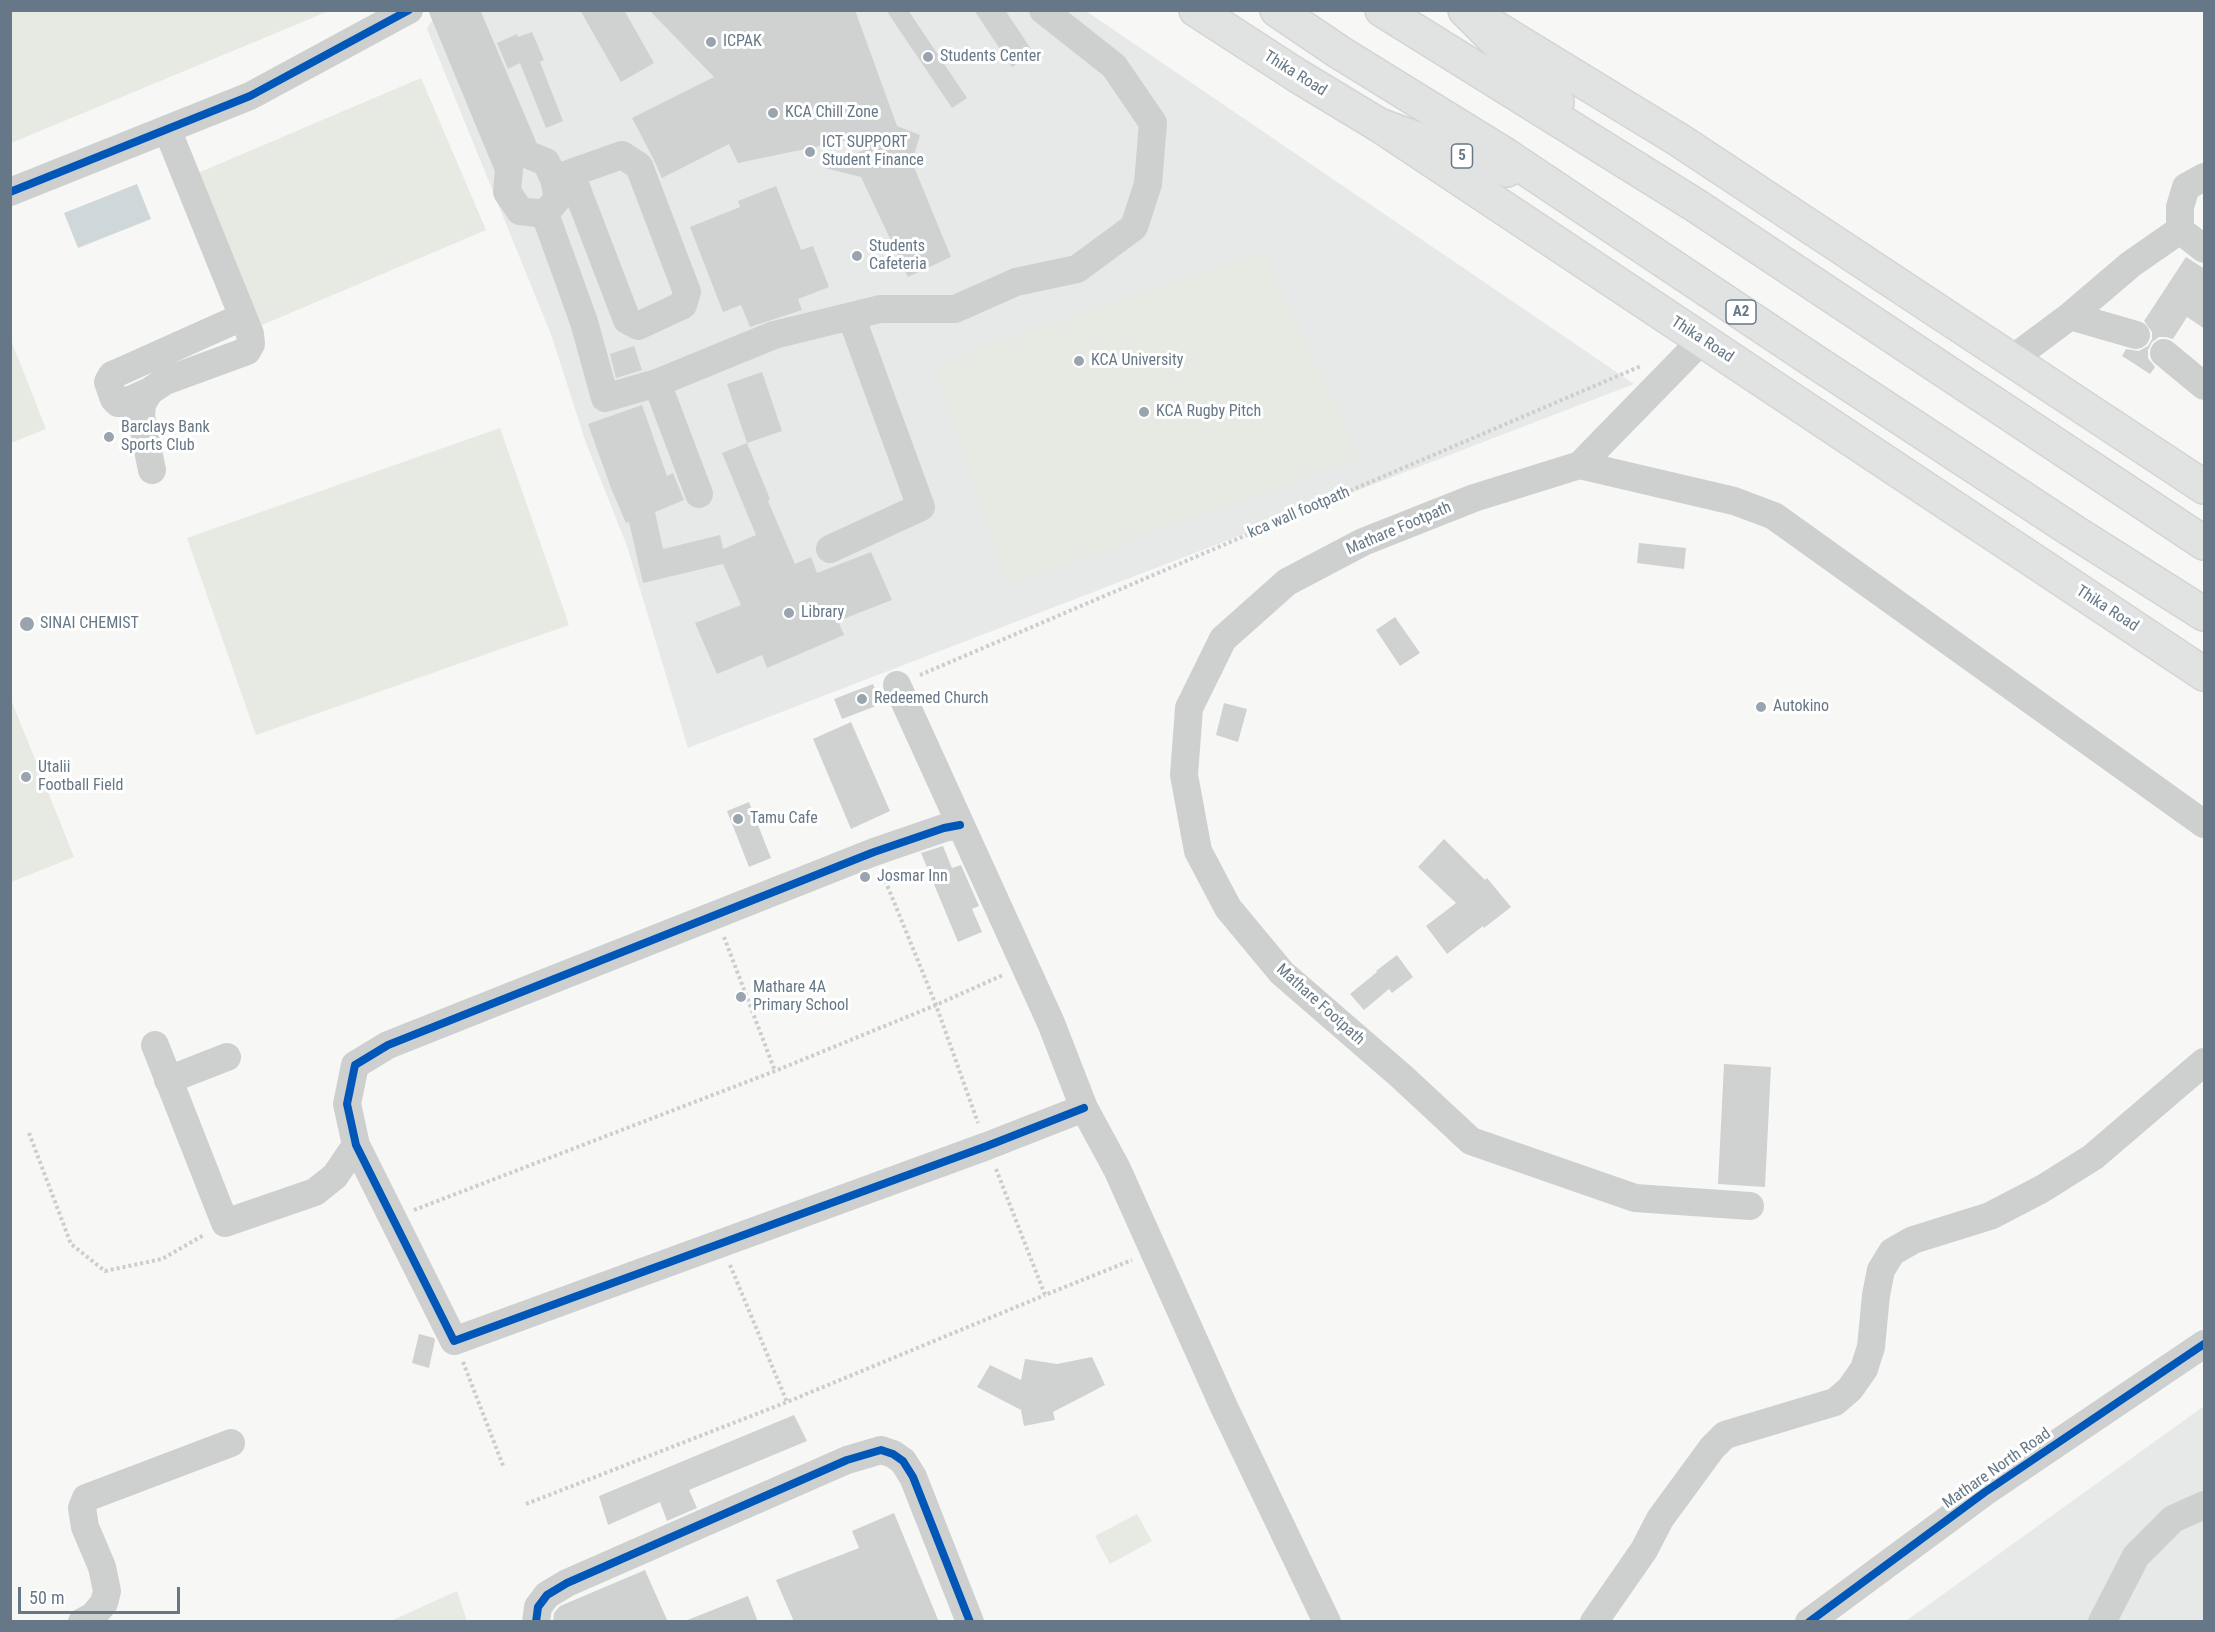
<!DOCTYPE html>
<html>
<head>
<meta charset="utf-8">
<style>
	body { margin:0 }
	#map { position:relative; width:2215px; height:1632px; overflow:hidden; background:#f7f7f5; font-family:"Roboto Condensed",sans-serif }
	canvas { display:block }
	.frame { position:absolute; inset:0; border:12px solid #667887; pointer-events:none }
	.scale { position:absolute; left:18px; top:1587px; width:162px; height:27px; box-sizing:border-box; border:3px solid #667887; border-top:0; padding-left:8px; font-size:18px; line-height:21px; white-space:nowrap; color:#667887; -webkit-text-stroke:4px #fff; paint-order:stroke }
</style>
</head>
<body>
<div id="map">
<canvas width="2215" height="1632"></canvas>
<div class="frame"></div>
<div class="scale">50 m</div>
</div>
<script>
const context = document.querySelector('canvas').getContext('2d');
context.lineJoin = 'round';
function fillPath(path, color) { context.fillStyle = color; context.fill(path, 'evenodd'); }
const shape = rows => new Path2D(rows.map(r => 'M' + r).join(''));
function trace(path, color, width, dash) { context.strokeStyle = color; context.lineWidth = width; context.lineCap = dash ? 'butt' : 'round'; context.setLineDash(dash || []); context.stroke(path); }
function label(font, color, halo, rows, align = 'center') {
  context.font = font + ' "Roboto Condensed",sans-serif'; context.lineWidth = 6; context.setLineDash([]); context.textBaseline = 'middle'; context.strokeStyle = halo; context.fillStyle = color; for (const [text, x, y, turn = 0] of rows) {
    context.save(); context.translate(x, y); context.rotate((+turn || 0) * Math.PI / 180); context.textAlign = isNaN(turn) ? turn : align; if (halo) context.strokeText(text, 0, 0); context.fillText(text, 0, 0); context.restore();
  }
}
fillPath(shape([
	[438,10,1086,11,1634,384,688,748,627,546,586,443,552,337,427,29],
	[2204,1406,2204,1621,1906,1621]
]), '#e7e8e8');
fillPath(shape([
	[11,10,329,10,329,11,11,143],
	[421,78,486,230,248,331,184,179],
	[1261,251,1361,457,1009,584,932,366],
	[11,340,46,429,11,443,10,443],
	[500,428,569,625,256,735,187,538],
	[10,697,74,857,11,882,10,882],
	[1137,1514,1152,1541,1110,1564,1095,1536],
	[457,1591,467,1621,391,1621]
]), '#e6eae3');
fillPath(shape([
	[137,184,151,219,78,248,64,213]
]), '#ced7d9');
fillPath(shape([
	[580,10,624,10,654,63,621,82],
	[649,10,855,10,897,126,920,135,912,162,951,257,908,277,861,177,821,167,867,149,863,137,738,163,729,144,662,178,654,160,632,118,714,77],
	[886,10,908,10,967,98,952,108],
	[974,10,1005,10,1033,52,1012,67],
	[532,32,544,60,540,62,563,121,546,128,520,63,508,69,497,43,517,34,518,37],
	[776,186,801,250,813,246,829,287,798,299,802,310,750,327,741,305,723,312,690,227,740,207,738,201],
	[2186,257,2205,269,2205,329,2187,317,2173,339,2166,337,2159,337,2152,342,2148,350,2148,358,2155,367,2150,374,2122,356,2126,349,2139,351,2148,346,2152,339,2152,332,2144,321],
	[634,346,642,370,616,378,610,354],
	[762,372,782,431,747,443,727,384],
	[642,405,667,476,673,473,684,500,655,512,663,549,720,535,723,549,756,535,722,453,747,443,770,499,768,501,795,564,811,557,817,573,871,552,892,600,838,621,844,635,767,668,762,655,717,674,695,623,741,605,723,564,643,583,629,522,626,523,611,488,588,424],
	[1639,543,1686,548,1684,569,1637,563],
	[1395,617,1420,653,1400,666,1376,630],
	[873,684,881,704,842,719,834,699],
	[1224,703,1247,709,1238,742,1216,735],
	[851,722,890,811,851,829,813,739],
	[749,802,771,858,749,867,727,811],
	[1444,839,1485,880,1487,878,1511,907,1484,928,1483,926,1447,954,1426,926,1456,903,1418,867],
	[943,846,952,868,961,865,979,906,972,909,982,932,958,942,921,853],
	[1397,955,1413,977,1392,993,1389,989,1364,1010,1350,994,1377,972,1376,971],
	[1724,1064,1771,1067,1765,1187,1718,1184],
	[419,1334,434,1338,435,1340,429,1368,412,1363],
	[1092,1357,1105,1385,1053,1412,1055,1420,1024,1426,1021,1410,977,1387,990,1365,1021,1380,1025,1359,1057,1364],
	[794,1415,807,1441,689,1490,697,1508,667,1521,660,1502,608,1525,599,1496],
	[894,1513,939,1622,794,1622,776,1580,859,1548,852,1531],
	[645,1570,668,1622,553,1622,554,1613,560,1606],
	[748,1596,758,1622,686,1622,685,1621]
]), '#d0d2d2');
const major = shape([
	[1196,10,1298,76,1379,125,2204,674],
	[1486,22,1679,140,2204,487]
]);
const highway = shape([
	[1277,10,1339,52,1501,152,1817,363,2076,533,2204,614],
	[1382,10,1695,205,2204,543],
	[1465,10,1557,102],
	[1379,125,1461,155,1507,170]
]);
trace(major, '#d4d5d4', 36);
trace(highway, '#d3d4d4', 36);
trace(shape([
	[920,675,1641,366],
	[883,875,936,1005,978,1123],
	[724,937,775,1071],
	[29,1133,71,1244,105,1271,162,1259,204,1235],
	[996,1169,1045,1295,1132,1260],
	[414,1210,775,1071,936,1005,1003,975],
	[730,1265,787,1402],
	[463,1362,504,1468],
	[526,1504,787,1402,1045,1295]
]), '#cccdcd', 4, [3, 3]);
trace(shape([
	[443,10,509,169,507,192,520,211,545,214],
	[465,10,526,154,546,162,554,179,622,155,639,166,687,292,683,305,638,326,627,320,571,174],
	[554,179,558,198,545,214,584,322,605,398,657,383,774,335,880,309,955,309,1016,282,1077,269,1134,227,1148,184,1153,123,1114,66,1043,10],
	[10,192,250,96,409,10],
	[2180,230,2204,249],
	[2070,316,2131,264,2180,230,2180,207,2186,187,2204,177],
	[1702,340,1580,465,1474,498,1363,542,1287,582,1223,639,1189,708,1184,775,1198,851,1228,908,1282,973,1401,1076,1471,1141,1635,1198,1750,1206],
	[2164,353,2204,386],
	[2011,360,2070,316,2136,335],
	[657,383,699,494],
	[150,391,123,403,118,403,114,399,108,382,112,375,117,373,242,317],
	[1580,465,1734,501,1774,516,2204,824],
	[152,470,141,416,142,404,150,391,165,381,247,351,251,344,250,334,167,129],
	[830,549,921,507,851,316],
	[897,685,1051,1023,1084,1108,1117,1169,1224,1407,1327,1622],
	[960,825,944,828,874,852,388,1045,355,1065,347,1104,356,1145,454,1341,987,1146,1084,1108],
	[155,1045,225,1223,315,1192,335,1176,356,1145],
	[168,1080,227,1057],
	[82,1622,93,1616,104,1603,107,1591,102,1567,85,1527,82,1508,86,1498,231,1443],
	[536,1622,538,1607,547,1595,567,1583,847,1460,881,1450,893,1454,903,1461,913,1477,970,1622],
	[1594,1622,1644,1550,1660,1519,1712,1448,1725,1435,1835,1402,1850,1389,1864,1369,1871,1347,1876,1295,1881,1270,1892,1252,1913,1240,1990,1216,2042,1189,2093,1157,2204,1062],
	[1809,1622,1985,1492,2204,1344],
	[2102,1622,2136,1556,2173,1519,2204,1505]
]), '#ced0d0', 28);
trace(major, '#e1e2e2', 33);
trace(highway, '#e1e2e2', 33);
trace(shape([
	[10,192,250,96,409,10],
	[960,825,944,828,874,852,388,1045,355,1065,347,1104,356,1145,454,1341,987,1146,1084,1108],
	[536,1622,538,1607,547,1595,567,1583,847,1460,881,1450,893,1454,903,1461,913,1477,970,1622],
	[1809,1622,1985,1492,2204,1344]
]), '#0057b8', 8);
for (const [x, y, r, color] of [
	[711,42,6,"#99a4ae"],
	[928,57,6,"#99a4ae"],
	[773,113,6,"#99a4ae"],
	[810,152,6,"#99a4ae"],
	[857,256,6,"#99a4ae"],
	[1079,361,6,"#99a4ae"],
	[1144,412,6,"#99a4ae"],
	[109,437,6,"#99a4ae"],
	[789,613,6,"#99a4ae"],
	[27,624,8,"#99a4ae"],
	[862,699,6,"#99a4ae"],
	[1761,707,6,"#99a4ae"],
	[26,777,6,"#99a4ae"],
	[738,819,6,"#99a4ae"],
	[865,877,6,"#99a4ae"],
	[741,997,6,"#99a4ae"]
]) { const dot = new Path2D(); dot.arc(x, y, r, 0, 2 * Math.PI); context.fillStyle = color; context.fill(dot); trace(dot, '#fff', 2); }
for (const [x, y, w] of [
	[1462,156,21],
	[1741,312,30]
]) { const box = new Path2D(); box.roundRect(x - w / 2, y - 12, w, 24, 4.5); context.fillStyle = '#fff'; context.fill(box); trace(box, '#667887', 1.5); }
label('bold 15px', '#667887', null, [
	["5",1462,156],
	["A2",1741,312]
]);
label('16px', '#667887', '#fff', [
	["ICPAK",723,42],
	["Students Center",940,57],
	["KCA Chill Zone",785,113],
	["ICT SUPPORT",822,143],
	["Student Finance",822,161],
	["Students",869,247],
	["Cafeteria",869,265],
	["KCA University",1091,361],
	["KCA Rugby Pitch",1156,412],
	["Barclays Bank",121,428],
	["Sports Club",121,446],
	["Library",801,613],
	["SINAI CHEMIST",40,624],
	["Redeemed Church",874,699],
	["Autokino",1773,707],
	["Utalii",38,768],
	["Football Field",38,786],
	["Tamu Cafe",750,819],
	["Josmar Inn",877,877],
	["Mathare 4A",753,988],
	["Primary School",753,1006]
], 'left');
label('16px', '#667887', '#fff', [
	["Thika Road",1295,74,32],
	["Thika Road",1702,340,33],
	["kca wall footpath",1299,513,-23],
	["Mathare Footpath",1399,529,-23],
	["Thika Road",2107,609,33],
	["Mathare Footpath",1320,1005,42],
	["Mathare North Road",1997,1469,-35]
]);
</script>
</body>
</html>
